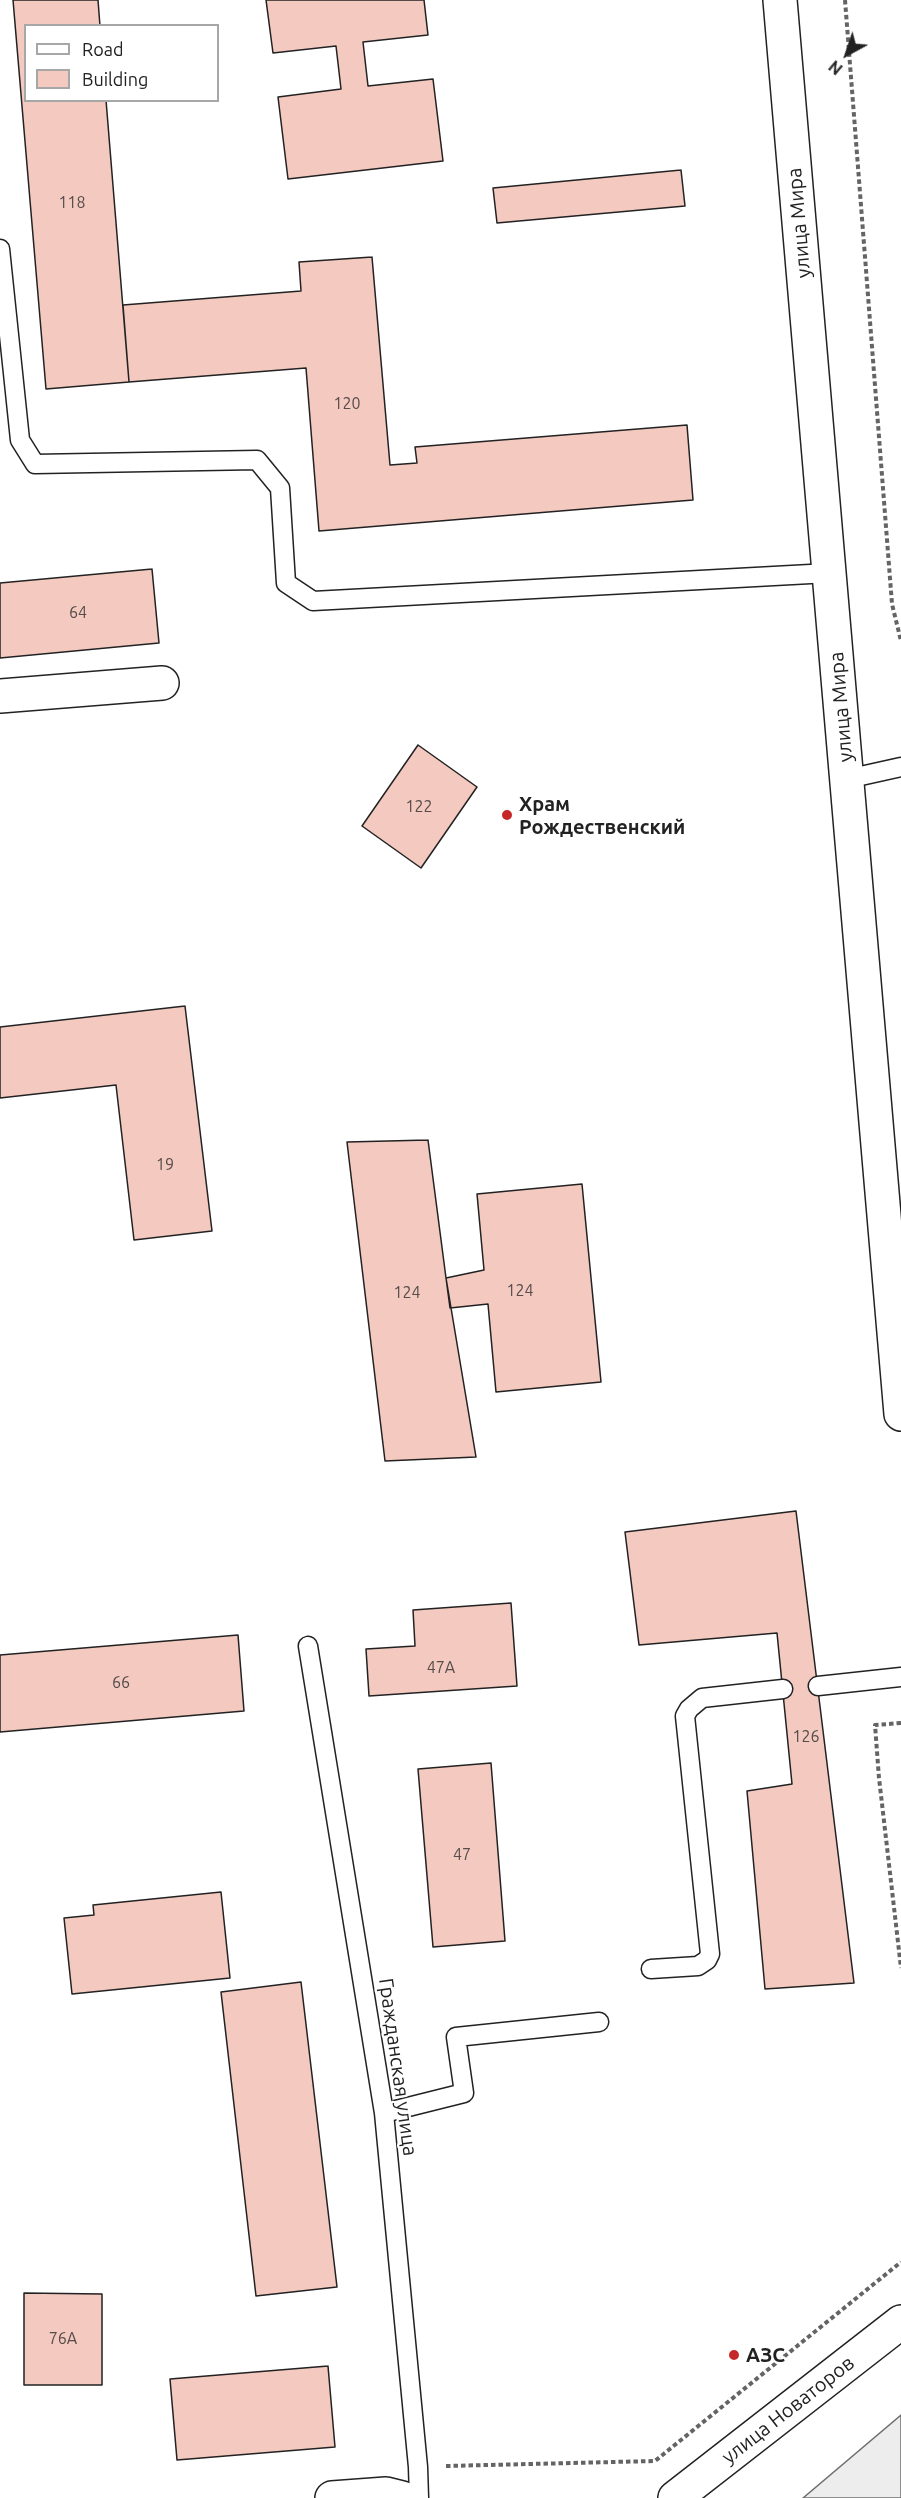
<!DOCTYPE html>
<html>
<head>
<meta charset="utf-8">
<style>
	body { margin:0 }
	#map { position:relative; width:901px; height:2498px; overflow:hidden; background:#fff; font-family:Ubuntu,sans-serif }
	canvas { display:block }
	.legend { position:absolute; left:24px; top:24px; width:195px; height:78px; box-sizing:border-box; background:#fff; border:2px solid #a7a7a7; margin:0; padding:8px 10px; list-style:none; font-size:18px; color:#222 }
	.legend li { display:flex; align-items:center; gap:12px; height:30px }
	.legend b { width:30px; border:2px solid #a7a7a7 }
	.north { position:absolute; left:817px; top:24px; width:60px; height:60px; -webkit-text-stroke:4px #fff; paint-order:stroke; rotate:220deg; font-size:16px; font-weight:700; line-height:24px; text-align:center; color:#222 }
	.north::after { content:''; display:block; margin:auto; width:21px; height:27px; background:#222; clip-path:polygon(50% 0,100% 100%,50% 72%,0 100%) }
</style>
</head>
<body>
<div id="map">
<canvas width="901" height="2498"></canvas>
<ul class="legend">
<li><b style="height:8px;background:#fff"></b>Road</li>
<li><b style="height:16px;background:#f3c9c0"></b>Building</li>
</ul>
<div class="north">N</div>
</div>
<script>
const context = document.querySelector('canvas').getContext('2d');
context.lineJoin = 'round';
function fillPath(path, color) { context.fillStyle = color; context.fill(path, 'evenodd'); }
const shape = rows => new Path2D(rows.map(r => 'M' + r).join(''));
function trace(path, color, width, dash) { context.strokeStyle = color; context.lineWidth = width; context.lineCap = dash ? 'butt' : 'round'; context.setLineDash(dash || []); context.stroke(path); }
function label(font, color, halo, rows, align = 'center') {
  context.font = font + ' Ubuntu,sans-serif'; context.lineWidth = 4.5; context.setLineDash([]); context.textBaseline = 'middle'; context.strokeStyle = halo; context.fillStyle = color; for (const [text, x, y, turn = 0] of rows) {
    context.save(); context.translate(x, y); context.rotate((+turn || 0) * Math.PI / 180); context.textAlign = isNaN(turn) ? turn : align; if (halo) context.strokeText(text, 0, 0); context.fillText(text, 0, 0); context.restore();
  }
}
const parking = shape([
	[901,2415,901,2498,803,2498,901,2415]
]);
fillPath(parking, '#ededed');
trace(parking, '#6f6f6f', 1.5);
const building = shape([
	[13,0,98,0,100,26,26,26,26,100,106,100,129,382,46,389,13,0],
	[266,0,424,0,428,35,363,42,368,86,433,79,443,161,288,179,278,97,341,89,336,46,273,53,266,0],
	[681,170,685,206,497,223,493,188,681,170],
	[372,257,390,465,417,463,415,447,687,425,693,500,319,531,306,368,129,382,123,305,301,291,299,262,372,257],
	[152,569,159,643,0,658,0,583,152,569],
	[418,745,477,787,421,868,362,826,418,745],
	[185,1006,212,1231,134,1240,116,1085,0,1098,0,1027,185,1006],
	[428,1140,446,1278,476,1457,385,1461,347,1142,428,1140],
	[582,1184,601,1382,496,1392,488,1304,450,1308,446,1278,484,1270,477,1194,582,1184],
	[796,1511,854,1983,765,1989,747,1791,792,1784,777,1633,639,1645,625,1532,796,1511],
	[511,1603,517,1686,369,1696,366,1649,415,1646,413,1610,511,1603],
	[238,1635,244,1711,0,1732,0,1655,238,1635],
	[491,1763,505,1941,433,1947,418,1769,491,1763],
	[221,1892,230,1978,72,1994,64,1918,94,1915,93,1905,221,1892],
	[301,1982,337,2287,256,2296,221,1992,301,1982],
	[24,2293,102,2294,102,2385,24,2385,24,2293],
	[328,2366,335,2447,177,2460,170,2379,328,2366]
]);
fillPath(building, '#f3c9c0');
trace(building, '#222', 1.5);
const service = shape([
	[0,249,20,440,35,464,257,460,280,488,286,583,313,601,829,573],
	[847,779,901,767],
	[308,1646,384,2113,418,2467,419,2498],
	[818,1686,901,1677],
	[651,1969,698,1966,707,1960,710,1954,685,1716,689,1709,702,1698,783,1689],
	[384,2113,464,2093,456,2037,599,2022]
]);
const minor = shape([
	[0,696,162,683]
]);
const tertiary = shape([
	[332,2498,386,2494,402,2498]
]);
const secondary = shape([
	[780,0,901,1414],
	[675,2498,901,2322]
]);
trace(service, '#222', 21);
trace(minor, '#222', 36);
trace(tertiary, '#222', 36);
trace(secondary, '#222', 36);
trace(shape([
	[845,0,892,604,901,641],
	[901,1723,875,1725,879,1778,901,1968],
	[446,2466,655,2461,901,2262]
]), '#646464', 4, [4.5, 3]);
trace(service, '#fff', 18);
trace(minor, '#fff', 33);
trace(tertiary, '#fff', 33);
trace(secondary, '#fff', 33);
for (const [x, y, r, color] of [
	[507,815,6,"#c62828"],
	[734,2355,6,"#c62828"]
]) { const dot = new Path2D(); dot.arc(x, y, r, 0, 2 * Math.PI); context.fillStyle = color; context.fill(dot); trace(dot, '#fff', 2); }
label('16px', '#564c4a', null, [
	["118",72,203],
	["120",347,404],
	["64",78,613],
	["122",419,807],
	["19",165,1165],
	["124",520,1291],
	["124",407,1293],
	["47А",441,1668],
	["66",121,1683],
	["126",806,1737],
	["47",462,1855],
	["76А",63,2339]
]);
label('20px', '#222', '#fff', [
	["улица Мира",799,223,-95],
	["улица Мира",841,707,-95],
	["Гражданская улица",398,2067,82],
	["улица Новаторов",788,2410,-38]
]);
label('bold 20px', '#222', '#fff', [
	["Храм",519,804],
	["Рождественский",519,827],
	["АЗС",746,2355]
], 'left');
</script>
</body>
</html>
